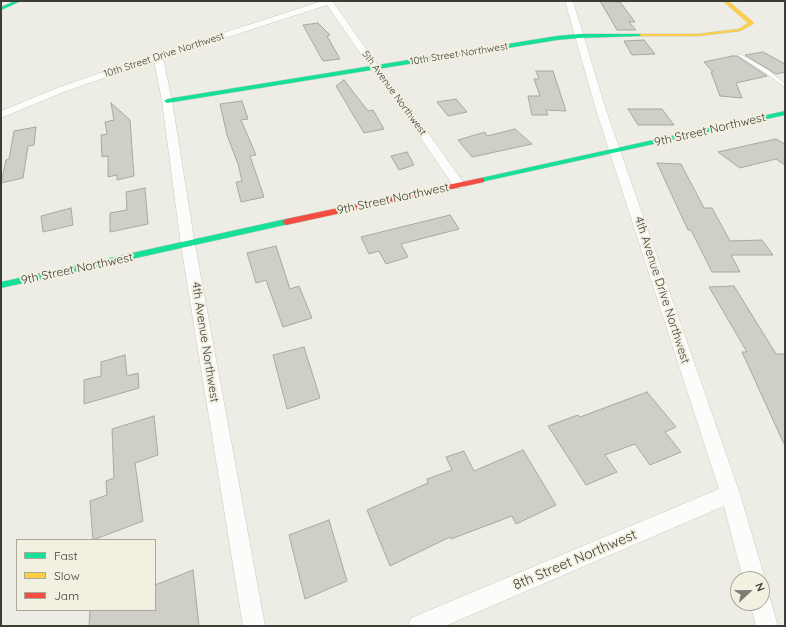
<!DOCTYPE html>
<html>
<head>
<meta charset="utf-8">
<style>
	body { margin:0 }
	#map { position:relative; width:786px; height:627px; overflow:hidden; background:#eeede5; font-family:Quicksand,sans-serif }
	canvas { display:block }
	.frame { position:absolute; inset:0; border:2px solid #3d3c36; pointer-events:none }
	.legend { position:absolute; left:16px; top:539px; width:140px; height:72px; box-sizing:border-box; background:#f2f0e1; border:1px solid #aaa89d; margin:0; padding:5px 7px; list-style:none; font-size:12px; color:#3d3c36 }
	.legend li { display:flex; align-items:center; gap:8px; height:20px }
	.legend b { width:20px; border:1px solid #aaa89d }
	.north { position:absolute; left:730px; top:571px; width:40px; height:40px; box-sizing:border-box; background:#f2f0e1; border:1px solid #aaa89d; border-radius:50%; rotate:68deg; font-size:11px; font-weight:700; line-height:16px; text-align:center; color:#3d3c36 }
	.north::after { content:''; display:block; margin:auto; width:14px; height:18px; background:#7b7a73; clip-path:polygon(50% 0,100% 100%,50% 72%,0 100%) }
</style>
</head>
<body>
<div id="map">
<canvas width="786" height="627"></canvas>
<div class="frame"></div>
<ul class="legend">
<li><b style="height:5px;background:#16e098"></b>Fast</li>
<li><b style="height:5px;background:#ffcf43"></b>Slow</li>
<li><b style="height:5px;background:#f24e42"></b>Jam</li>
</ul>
<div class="north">N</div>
</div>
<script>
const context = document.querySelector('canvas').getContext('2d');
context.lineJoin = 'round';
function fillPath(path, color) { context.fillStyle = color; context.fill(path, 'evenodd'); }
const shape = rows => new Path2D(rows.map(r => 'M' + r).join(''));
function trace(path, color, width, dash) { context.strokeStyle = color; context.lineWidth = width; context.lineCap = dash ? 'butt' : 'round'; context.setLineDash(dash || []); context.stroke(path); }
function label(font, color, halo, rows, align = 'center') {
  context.font = font + ' Quicksand,sans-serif'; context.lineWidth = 4; context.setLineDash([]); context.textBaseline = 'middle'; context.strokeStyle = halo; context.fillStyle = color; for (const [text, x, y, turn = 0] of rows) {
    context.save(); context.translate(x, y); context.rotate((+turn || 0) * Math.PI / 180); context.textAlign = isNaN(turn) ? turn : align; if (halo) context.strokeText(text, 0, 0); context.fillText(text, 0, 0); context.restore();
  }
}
const building = shape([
	[600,1,620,2,635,22,629,22,636,30,617,30,600,1],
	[318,23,330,35,327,36,340,59,323,61,303,25,318,23],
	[644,40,655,54,632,55,624,41,644,40],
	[763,52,785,64,785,72,776,74,745,55,763,52],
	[732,56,737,56,767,76,736,83,742,98,720,96,711,72,713,72,704,62,732,56],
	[536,71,553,71,566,111,546,110,548,115,532,115,528,96,540,96,534,79,539,79,536,71],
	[344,80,368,111,373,110,384,129,364,133,336,86,344,80],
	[456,99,467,112,448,116,437,102,456,99],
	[242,101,248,119,241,120,256,155,250,156,264,197,241,202,236,182,242,181,238,164,227,135,220,104,242,101],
	[111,103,130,120,134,176,117,180,117,175,108,177,108,156,102,157,101,135,107,134,105,122,114,120,111,103],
	[628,109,662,109,674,125,638,125,628,109],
	[36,127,34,145,28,146,23,178,1,183,6,160,9,159,14,131,36,127],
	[515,129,532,144,472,157,458,140,485,132,487,136,515,129],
	[776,139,785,144,785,165,776,159,740,168,718,152,776,139],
	[407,152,414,165,399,170,391,156,407,152],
	[657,163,681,164,704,208,712,208,730,241,762,240,773,255,731,255,740,272,712,272,691,230,688,230,657,163],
	[145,188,148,224,110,232,110,213,127,210,126,192,145,188],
	[71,208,73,225,43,232,41,216,71,208],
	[450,215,459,229,401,244,408,257,386,264,379,251,369,254,361,237,450,215],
	[276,246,290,289,299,286,312,318,283,327,266,280,256,283,247,253,276,246],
	[734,286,776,354,785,354,785,446,742,352,747,352,709,287,734,286],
	[304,347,320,398,287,409,273,355,304,347],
	[125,355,127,376,138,373,139,388,84,404,84,380,101,376,101,362,125,355],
	[647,392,676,427,665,432,681,452,650,465,635,444,605,455,617,472,586,485,548,426,578,415,580,417,647,392],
	[154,416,158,455,135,463,143,521,93,540,90,501,107,495,106,481,114,478,112,429,154,416],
	[523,450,556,505,516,524,512,516,451,539,450,537,390,566,367,510,428,483,427,479,452,470,446,457,464,451,474,471,523,450],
	[329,520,347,581,305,599,289,535,329,520],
	[193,570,199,626,89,626,90,610,155,610,155,585,193,570]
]);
fillPath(building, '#cfcec7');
trace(building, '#a8a7a1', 1);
const lane = shape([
	[740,54,768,70,785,84,785,87,764,72,739,56,738,55,740,54]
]);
const street = shape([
	[322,1,334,1,333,2,378,66,397,89,465,185,463,188,455,188,390,93,372,70,327,5,163,58,172,101,195,245,265,626,243,626,181,245,162,101,154,61,66,91,1,118,1,111,60,87,97,74,322,1],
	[565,1,573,1,606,110,740,494,765,579,762,585,762,579,743,579,724,506,445,626,408,626,411,618,719,489,596,110,565,1],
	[762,592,769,595,778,626,756,626,750,603,762,603,762,592]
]);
const fast = shape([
	[15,1,21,1,1,10,1,7,15,1],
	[579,34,641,34,643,35,641,36,579,38,557,40,167,103,164,101,167,99,557,36,579,34],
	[785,111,785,115,481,182,477,180,481,178,785,111],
	[286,219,289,220,290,222,289,224,1,288,1,282,286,219]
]);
const slow = shape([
	[723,1,728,1,753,22,753,24,740,31,698,36,641,36,639,35,641,34,698,34,739,29,748,23,723,1]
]);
const jam = shape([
	[481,178,484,178,484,182,286,225,282,222,286,219,481,178]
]);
trace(lane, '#c9c9c2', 1);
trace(street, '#c9c9c2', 1);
trace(fast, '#c9c9c2', 1);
trace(slow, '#c9c9c2', 1);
trace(jam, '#c9c9c2', 1);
fillPath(lane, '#fcfcfb');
fillPath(street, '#fcfcfb');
fillPath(fast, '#16e098');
fillPath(slow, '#ffcf43');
fillPath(jam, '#f24e42');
label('10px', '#3d3c36', '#f2f0e1', [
	["10th Street Northwest",459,54,-9],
	["10th Street Drive Northwest",164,55,-18],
	["5th Avenue Northwest",394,93,54]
]);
label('12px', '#3d3c36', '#f2f0e1', [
	["9th Street Northwest",710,130,-13],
	["9th Street Northwest",393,199,-12],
	["9th Street Northwest",77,269,-12],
	["4th Avenue Drive Northwest",662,290,72],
	["4th Avenue Northwest",205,342,81]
]);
label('14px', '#3d3c36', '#f2f0e1', [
	["8th Street Northwest",575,560,-23]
]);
</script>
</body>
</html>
